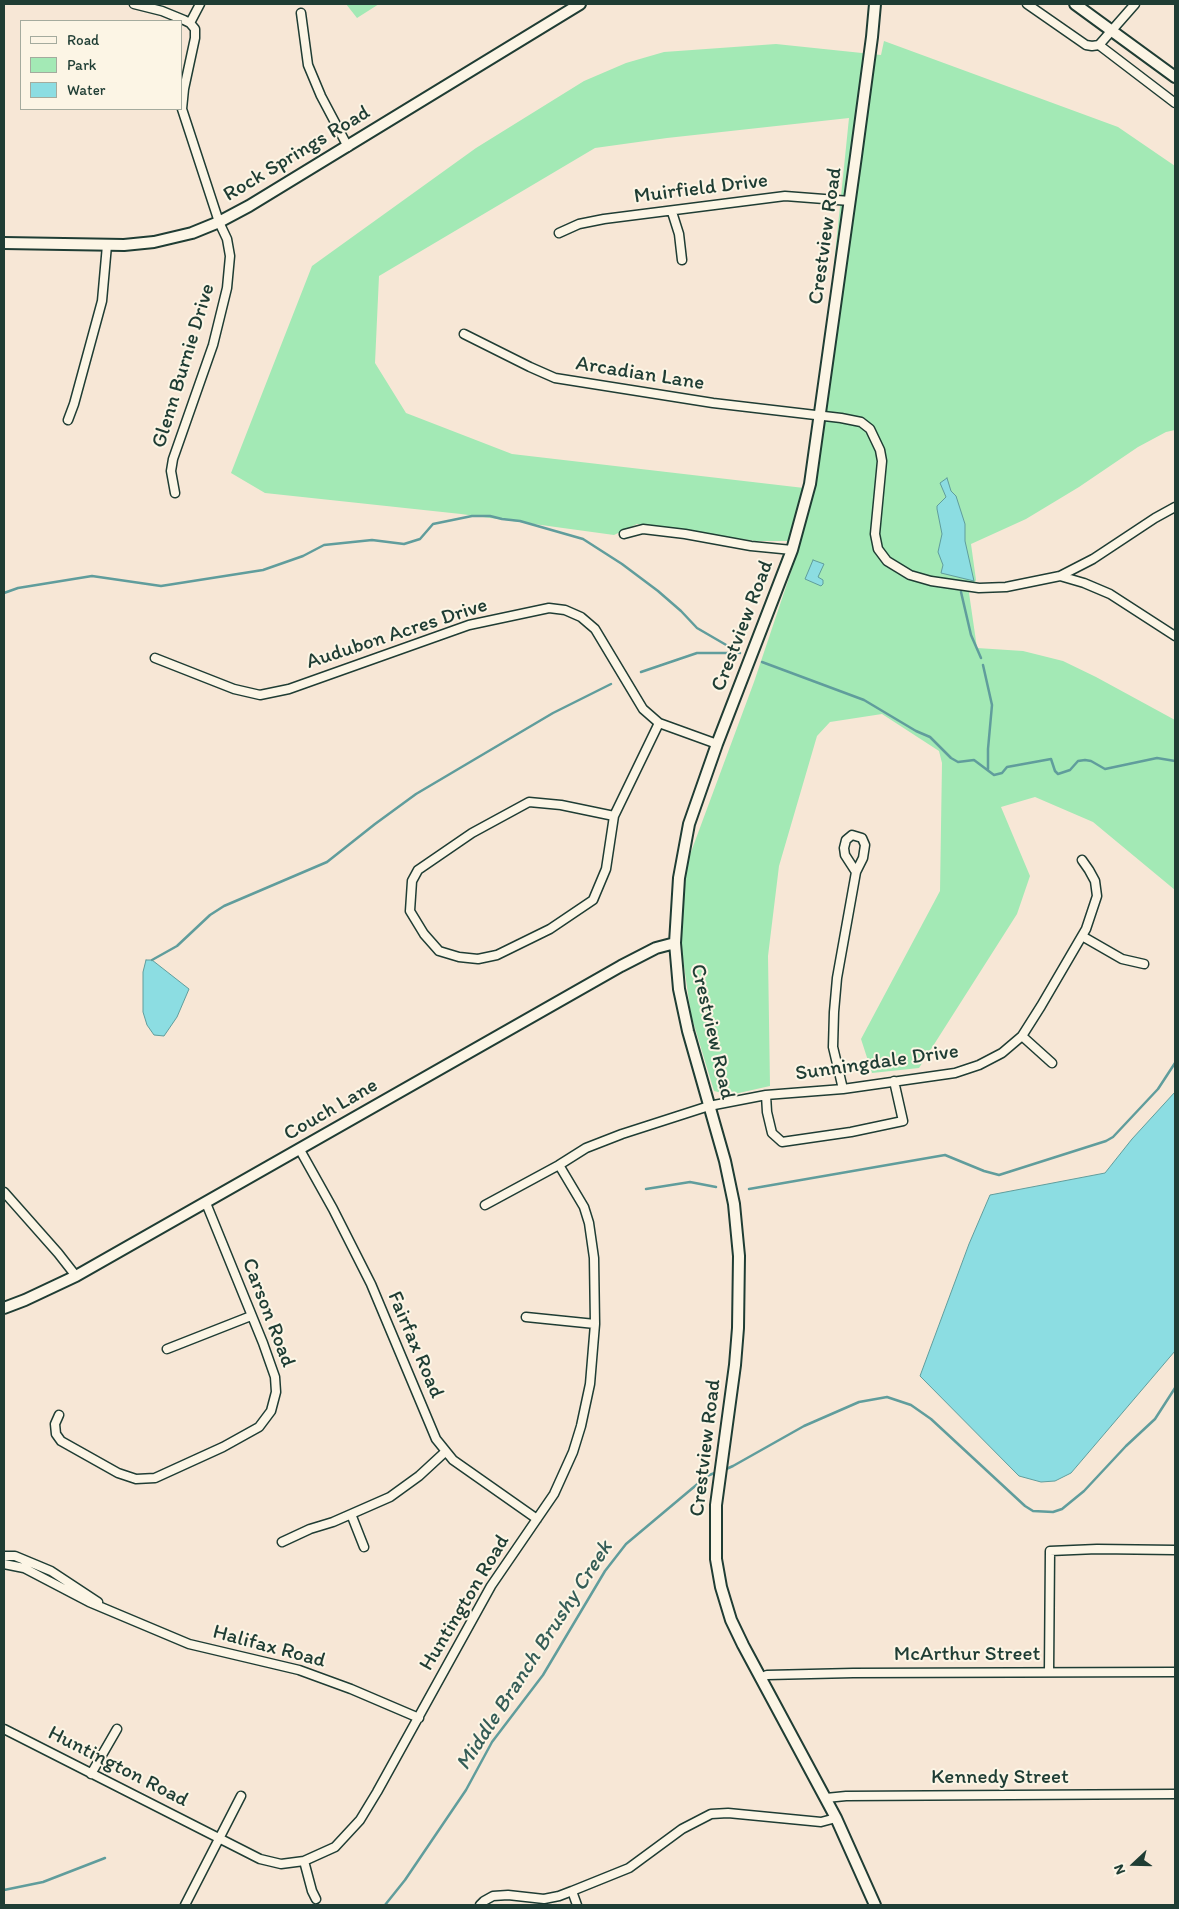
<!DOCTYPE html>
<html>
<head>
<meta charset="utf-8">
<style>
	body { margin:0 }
	#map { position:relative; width:1179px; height:1909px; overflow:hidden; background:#f7e7d6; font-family:Itim,sans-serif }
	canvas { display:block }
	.frame { position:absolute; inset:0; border:5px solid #1f3d34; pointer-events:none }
	.legend { position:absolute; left:20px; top:20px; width:162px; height:90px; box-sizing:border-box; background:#fcf5e5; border:1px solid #a4ab9e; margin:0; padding:6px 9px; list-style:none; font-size:15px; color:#1f3d34 }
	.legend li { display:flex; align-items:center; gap:10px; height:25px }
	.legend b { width:25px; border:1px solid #a4ab9e }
	.north { position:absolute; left:1109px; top:1839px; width:50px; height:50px; -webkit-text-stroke:4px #fcf5e5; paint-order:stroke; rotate:249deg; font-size:14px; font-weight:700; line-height:20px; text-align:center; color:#1f3d34 }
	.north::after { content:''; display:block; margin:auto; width:18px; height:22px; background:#1f3d34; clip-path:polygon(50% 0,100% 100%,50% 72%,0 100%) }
</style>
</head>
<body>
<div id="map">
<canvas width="1179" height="1909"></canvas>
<div class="frame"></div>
<ul class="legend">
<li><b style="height:6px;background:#fcf5e5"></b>Road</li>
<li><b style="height:14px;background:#a3e9b5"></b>Park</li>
<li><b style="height:14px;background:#8cdde2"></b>Water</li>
</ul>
<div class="north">N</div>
</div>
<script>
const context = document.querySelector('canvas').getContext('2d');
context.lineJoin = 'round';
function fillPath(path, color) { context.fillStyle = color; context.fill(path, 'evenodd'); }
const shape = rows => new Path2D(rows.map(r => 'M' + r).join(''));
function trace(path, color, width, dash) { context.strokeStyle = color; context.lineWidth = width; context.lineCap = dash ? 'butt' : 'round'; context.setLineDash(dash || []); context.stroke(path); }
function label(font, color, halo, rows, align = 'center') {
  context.font = font + ' Itim,sans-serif'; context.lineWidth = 4; context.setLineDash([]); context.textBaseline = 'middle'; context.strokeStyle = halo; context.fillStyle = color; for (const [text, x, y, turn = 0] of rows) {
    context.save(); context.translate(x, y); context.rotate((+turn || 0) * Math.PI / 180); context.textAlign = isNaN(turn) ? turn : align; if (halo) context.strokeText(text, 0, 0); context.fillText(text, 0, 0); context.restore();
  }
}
fillPath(shape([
	[346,4,379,4,357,18],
	[884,41,1118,127,1175,166,1175,430,1166,432,1138,447,1079,487,1026,519,971,544,976,580,969,593,977,648,1023,651,1063,661,1096,677,1175,720,1175,890,1093,822,1035,797,1001,807,1030,876,1017,914,919,1068,872,1073,861,1039,940,891,942,763,939,751,882,714,830,722,817,736,779,866,768,956,770,1086,730,1095,714,1091,691,1015,682,952,681,918,688,860,754,682,800,545,791,541,756,541,637,524,614,535,461,514,265,493,231,473,312,266,476,148,584,81,626,63,664,52,776,44,881,55],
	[849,118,827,333,804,488,512,454,406,413,375,363,379,276,595,148,667,138]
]), '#a3e9b5');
const water = shape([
	[947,478,951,491,956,496,965,524,965,541,974,581,941,573,943,565,938,552,942,534,937,509,937,506,946,497,940,483,947,478],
	[813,560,824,564,818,577,823,580,823,584,821,586,805,579,813,560],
	[146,960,152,960,189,989,177,1017,164,1036,154,1035,147,1025,143,1012,143,972,146,960],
	[1175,1092,1175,1351,1071,1473,1055,1481,1041,1482,1019,1476,920,1376,969,1244,990,1195,1105,1173,1132,1139,1175,1092]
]);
fillPath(water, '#8cdde2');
trace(water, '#609d9c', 1);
trace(shape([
	[961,592,971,635,981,658],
	[4,593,18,588,92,576,161,586,263,570,303,556,324,545,372,540,404,544,420,539,433,524,472,516,490,516,502,519,520,521,583,539,622,564,658,591,681,611,697,628,740,653],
	[762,662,864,700,916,731,930,737,951,758,958,762,974,760,994,775,1002,773,1007,767,1051,759,1055,771,1058,774,1070,770,1078,761,1085,760,1091,761,1105,769,1157,758,1175,761],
	[983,665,992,705,988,749,988,769],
	[641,672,697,653,738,653],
	[152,960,177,946,210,915,224,906,327,862,375,824,416,794,553,713,611,684],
	[646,1189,690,1182,716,1187],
	[749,1189,945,1155,984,1171,999,1175,1106,1141,1113,1137,1158,1089,1175,1063],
	[724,1470,733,1466,804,1426,859,1402,887,1397,911,1405,931,1419,1025,1506,1033,1511,1053,1512,1062,1509,1084,1491,1126,1446,1155,1419,1175,1388],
	[4,1890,43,1882,105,1858],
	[385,1905,405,1880,466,1790,492,1742,543,1675,605,1571,626,1544,707,1476,717,1472]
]), '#609d9c', 2.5);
const street = shape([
	[134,4,162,11,184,20,190,23,195,29,195,38,184,89,182,109,219,222,227,239,230,256,227,288,213,345,173,459,171,471,175,493],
	[1027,4,1086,45,1092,46,1099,45,1135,4],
	[301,13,308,65,321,96,348,147],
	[190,23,200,4],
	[1099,45,1175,103],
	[672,212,679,234,682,260],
	[559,233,579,224,604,219,785,196,850,201],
	[464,334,530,367,555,378,713,403,841,418,861,422,870,429,880,450,882,461,875,534,878,549,887,561,910,575,931,581,979,588,1006,587,1060,576],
	[68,420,74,404,102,301,107,245],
	[1175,507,1155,518,1093,559,1060,576,1084,583,1110,594,1175,636],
	[624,534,643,529,685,534,751,546,792,550],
	[155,658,234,689,260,695,289,689,469,625,549,608,565,610,581,617,595,629,643,709,659,723,717,744],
	[614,816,561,805,529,802,472,833,418,870,412,881,410,911,424,934,439,951,459,957,478,959,497,955,550,929,593,900,606,869,614,816,659,723],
	[1082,936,1122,959,1144,964],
	[1022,1036,1052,1063],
	[843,1089,833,1047,834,1012,837,978,856,872,863,858,865,845,862,838,852,835,846,840,844,848,845,855,856,872],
	[766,1095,767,1112,772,1133,782,1142,851,1132,903,1121,894,1081],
	[300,1150,333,1209,371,1284,436,1439,453,1460,537,1519],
	[4,1192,58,1253,76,1276],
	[485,1205,559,1165],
	[526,1317,595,1324],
	[167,1349,251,1316],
	[59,1415,55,1424,56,1434,61,1441,118,1473,136,1479,155,1478,223,1447,259,1427,271,1411,276,1392,275,1377,263,1343,206,1203],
	[351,1514,364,1547],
	[282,1542,310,1529,333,1522,390,1497,419,1476,445,1452],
	[4,1556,15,1556,51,1571,98,1602],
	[4,1564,24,1568,89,1602,189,1644,299,1670,351,1689,419,1718],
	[1049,1672,1050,1551,1097,1549,1175,1550],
	[760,1678,767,1675,853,1673,1175,1672],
	[4,1729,260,1859,281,1864,304,1861,335,1847,360,1820,377,1792,491,1586,554,1494,573,1452,581,1426,590,1384,595,1324,594,1258,589,1223,584,1207,559,1165,586,1148,622,1134,709,1106,766,1095,843,1089,955,1073,979,1065,1002,1053,1022,1036,1041,1006,1086,929,1097,896,1095,881,1089,870,1082,860],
	[91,1774,117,1729],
	[826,1798,846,1796,1175,1794],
	[304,1861,312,1891,316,1899],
	[572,1891,629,1868,682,1829,711,1814,728,1813,821,1822,836,1818],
	[185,1905,241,1796],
	[480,1905,484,1901,493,1896,508,1895,544,1899,559,1896,572,1891,577,1905]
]);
const secondary = shape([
	[1075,4,1175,77],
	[4,243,124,245,154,242,192,233,219,222,249,206,580,4],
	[4,1308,25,1300,76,1276,621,966,656,948,675,943],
	[875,1905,836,1818,743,1645,731,1620,721,1587,716,1559,716,1505,735,1365,738,1328,739,1256,734,1204,725,1161,688,1031,679,989,675,943,679,878,689,824,717,744,792,550,810,484,856,156,872,37,875,4]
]);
trace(street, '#1f3d34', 11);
trace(secondary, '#1f3d34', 14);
trace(street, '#fcf5e5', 8);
trace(secondary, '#fcf5e5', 10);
label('21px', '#1f3d34', '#fcf5e5', [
	["Rock Springs Road",297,154,-31],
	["Muirfield Drive",701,189,-7],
	["Crestview Road",826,236,-82],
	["Glenn Burnie Drive",184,366,-73],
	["Arcadian Lane",640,374,9],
	["Crestview Road",743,626,-69],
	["Audubon Acres Drive",397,634,-18],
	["Crestview Road",712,1032,77],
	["Sunningdale Drive",877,1063,-8],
	["Couch Lane",331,1110,-30],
	["Carson Road",268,1313,69],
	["Fairfax Road",415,1345,67],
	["Crestview Road",706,1448,-83],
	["Huntington Road",465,1603,-59],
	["Halifax Road",269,1647,15],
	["McArthur Street",967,1655],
	["Huntington Road",118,1767,27],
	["Kennedy Street",1000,1778]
]);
label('italic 22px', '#355d57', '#fcf5e5', [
	["Middle Branch Brushy Creek",535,1656,-57]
]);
</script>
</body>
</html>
